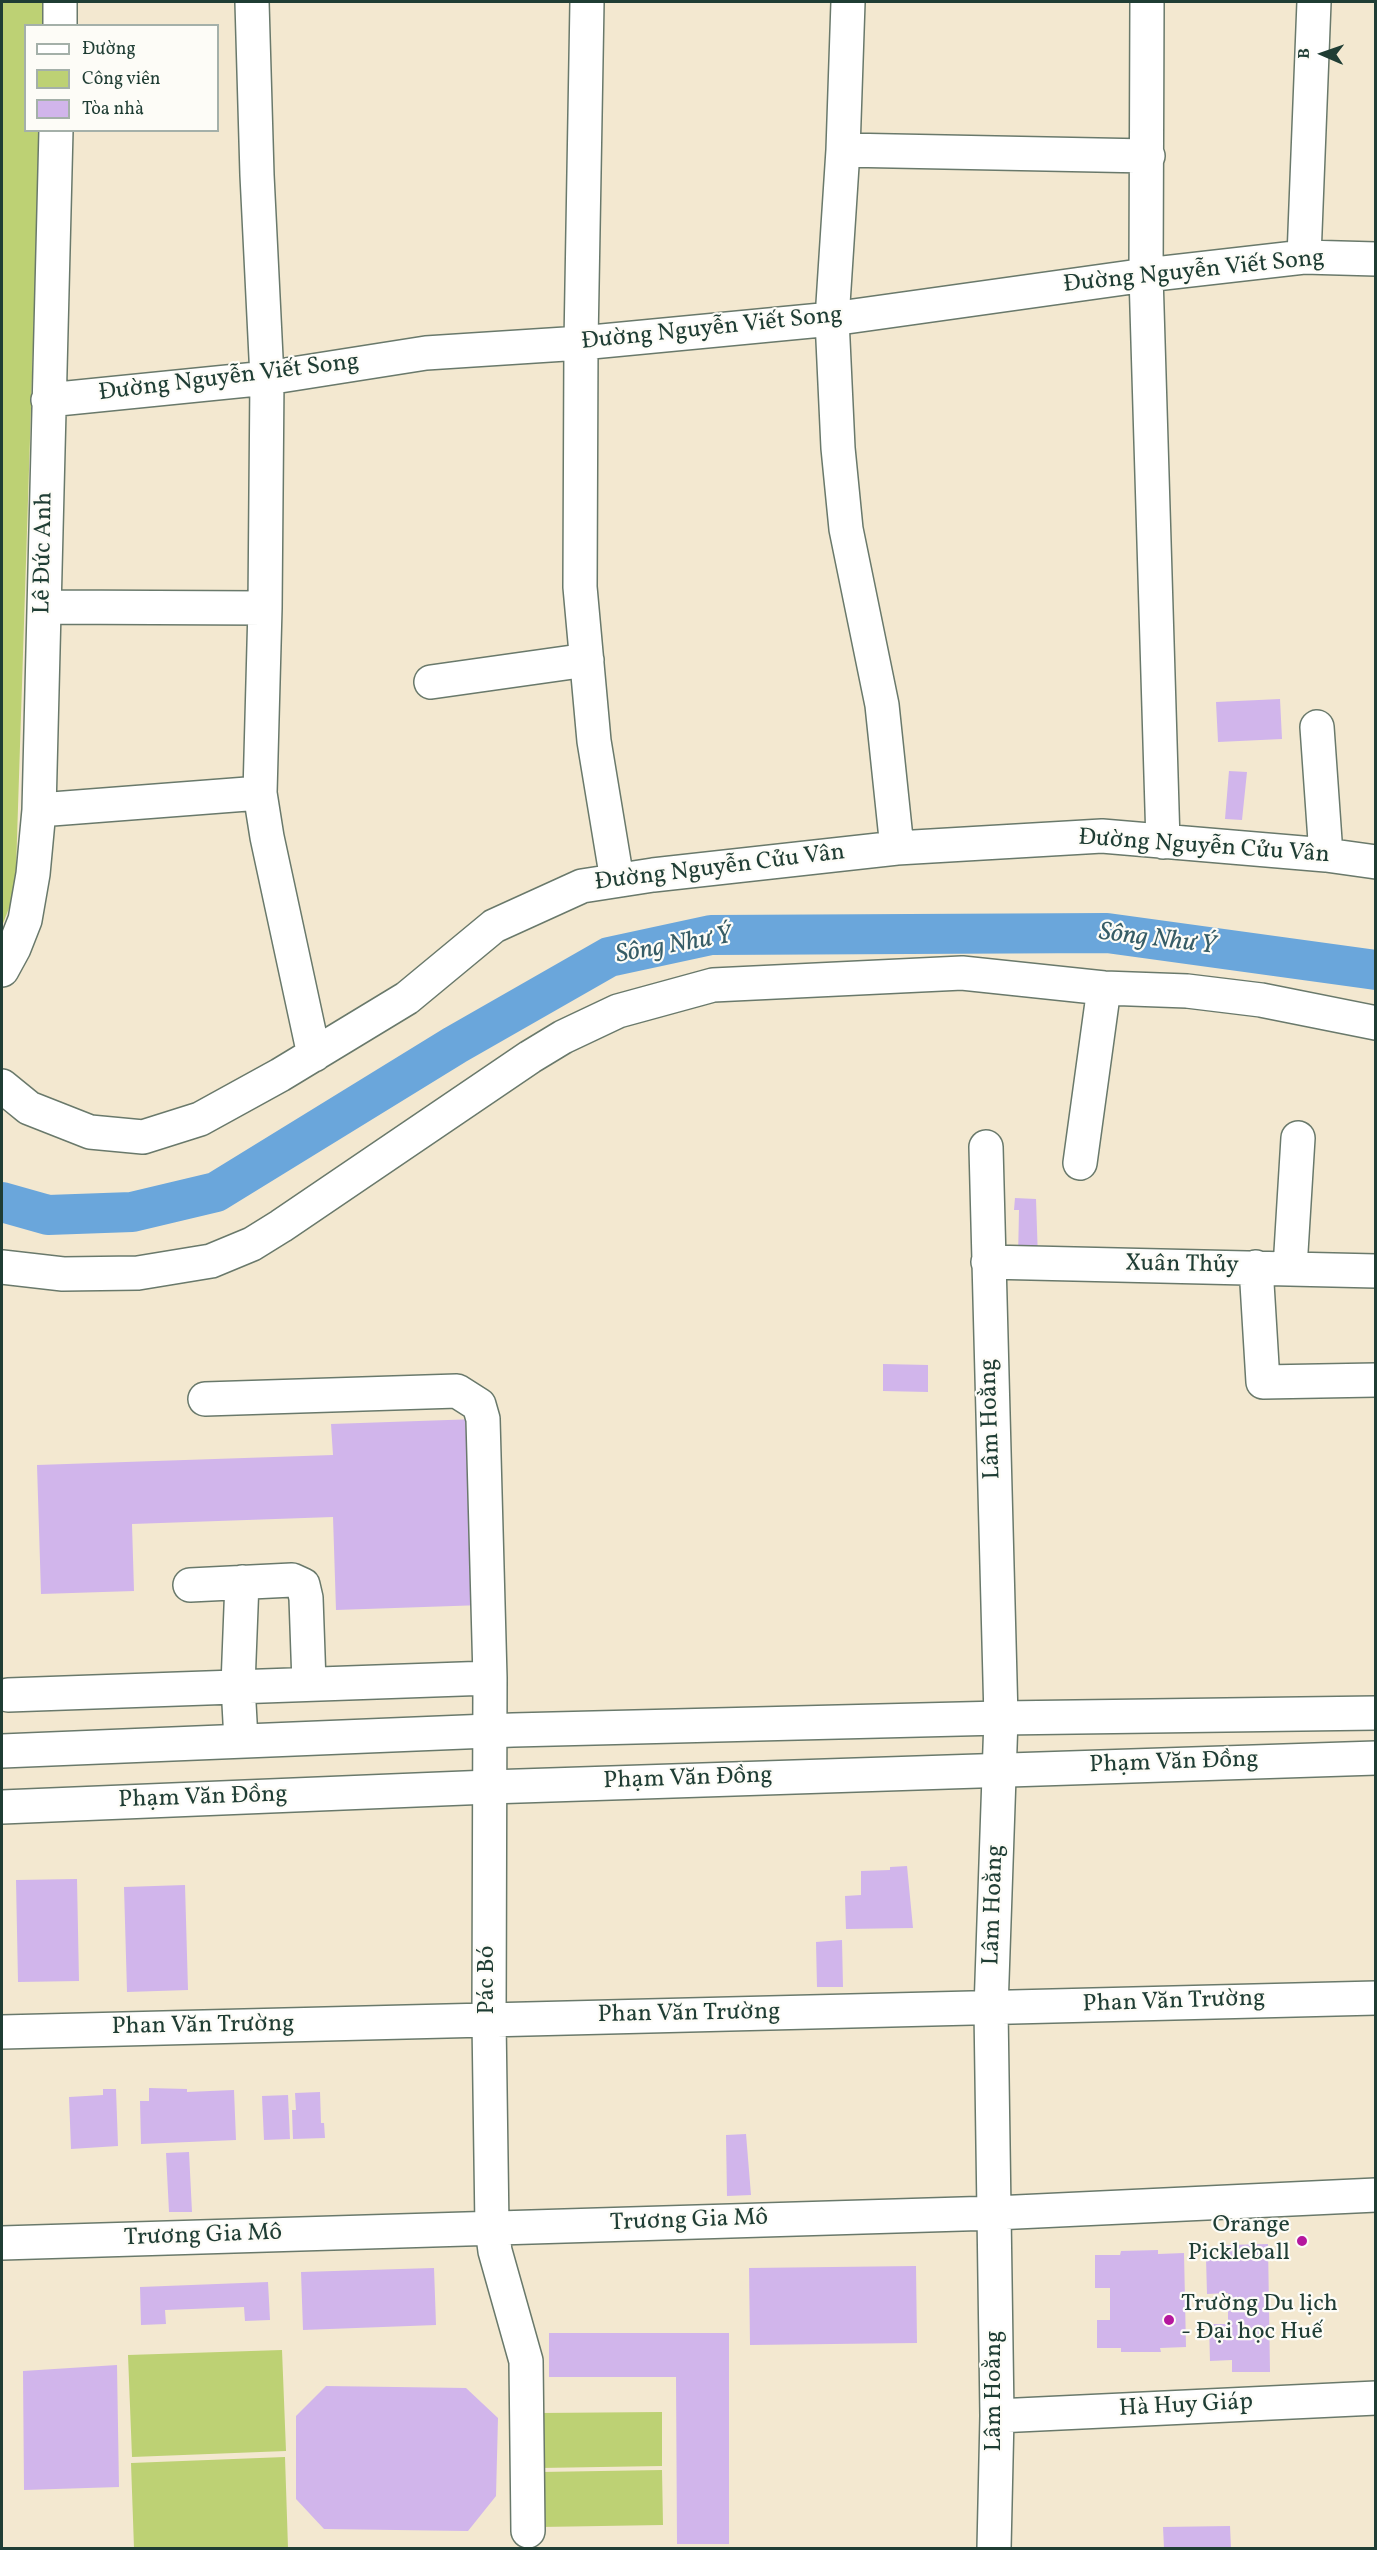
<!DOCTYPE html>
<html>
<head>
<meta charset="utf-8">
<style>
	body { margin:0 }
	#map { position:relative; width:1377px; height:2550px; overflow:hidden; background:#f3e8d0; font-family:Vollkorn,serif }
	canvas { display:block }
	.frame { position:absolute; inset:0; border:3px solid #1f3d34; pointer-events:none }
	.legend { position:absolute; left:24px; top:24px; width:195px; height:108px; box-sizing:border-box; background:#fdfcf7; border:2px solid #a4b0a9; margin:0; padding:8px 10px; list-style:none; font-size:18px; color:#1f3d34 }
	.legend li { display:flex; align-items:center; gap:12px; height:30px }
	.legend b { width:30px; border:2px solid #a4b0a9 }
	.north { position:absolute; left:1293px; top:24px; width:60px; height:60px; -webkit-text-stroke:4px #fdfcf7; paint-order:stroke; rotate:272deg; font-size:16px; font-weight:700; line-height:24px; text-align:center; color:#1f3d34 }
	.north::after { content:''; display:block; margin:auto; width:21px; height:27px; background:#1f3d34; clip-path:polygon(50% 0,100% 100%,50% 72%,0 100%) }
</style>
</head>
<body>
<div id="map">
<canvas width="1377" height="2550"></canvas>
<div class="frame"></div>
<ul class="legend">
<li><b style="height:8px;background:#fff"></b>Đường</li>
<li><b style="height:16px;background:#bdd174"></b>Công viên</li>
<li><b style="height:16px;background:#d1b5eb"></b>Tòa nhà</li>
</ul>
<div class="north">B</div>
</div>
<script>
const context = document.querySelector('canvas').getContext('2d');
context.lineJoin = 'round';
function fillPath(path, color) { context.fillStyle = color; context.fill(path, 'evenodd'); }
const shape = rows => new Path2D(rows.map(r => 'M' + r).join(''));
function trace(path, color, width, dash) { context.strokeStyle = color; context.lineWidth = width; context.lineCap = dash ? 'butt' : 'round'; context.setLineDash(dash || []); context.stroke(path); }
function label(font, color, halo, rows, align = 'center') {
  context.font = font + ' Vollkorn,serif'; context.lineWidth = 4.5; context.setLineDash([]); context.textBaseline = 'middle'; context.strokeStyle = halo; context.fillStyle = color; for (const [text, x, y, turn = 0] of rows) {
    context.save(); context.translate(x, y); context.rotate((+turn || 0) * Math.PI / 180); context.textAlign = isNaN(turn) ? turn : align; if (halo) context.strokeText(text, 0, 0); context.fillText(text, 0, 0); context.restore();
  }
}
fillPath(shape([
	[2,2,45,2,44,25,26,26,26,130,40,131,16,869,11,903,2,926],
	[282,2350,286,2451,132,2457,128,2355],
	[662,2412,662,2466,540,2468,539,2413],
	[285,2457,288,2548,134,2548,131,2463],
	[662,2470,663,2525,540,2527,540,2472]
]), '#bdd174');
trace(shape([
	[2,1202,48,1215,132,1212,216,1192,455,1045,609,957,711,935,1107,933,1376,970]
]), '#6aa6db', 40);
fillPath(shape([
	[1280,699,1282,739,1218,742,1216,702],
	[1229,771,1247,772,1242,820,1225,819],
	[1015,1198,1036,1199,1038,1259,1018,1259,1019,1210,1014,1210],
	[883,1364,928,1365,928,1392,883,1391],
	[477,1419,483,1605,336,1610,333,1517,132,1524,134,1591,41,1594,37,1465,333,1455,331,1424],
	[907,1866,913,1928,846,1929,845,1896,861,1895,861,1871,890,1870,890,1867],
	[77,1879,79,1981,18,1982,16,1880],
	[185,1885,188,1990,127,1992,124,1887],
	[842,1940,843,1987,817,1987,816,1942],
	[149,2088,187,2089,187,2092,234,2090,236,2140,141,2144,140,2101,149,2101],
	[103,2089,116,2089,118,2146,71,2149,69,2097,103,2095],
	[320,2092,321,2123,324,2123,325,2138,293,2139,292,2110,296,2110,295,2093],
	[288,2095,290,2139,264,2140,262,2096],
	[746,2134,751,2195,727,2196,726,2135],
	[189,2152,192,2212,169,2212,166,2153],
	[1268,2244,1270,2372,1232,2372,1232,2360,1210,2361,1209,2324,1228,2324,1228,2293,1207,2294,1206,2258,1225,2258,1225,2245],
	[1158,2250,1158,2254,1184,2253,1186,2347,1160,2348,1161,2352,1121,2352,1121,2348,1097,2348,1097,2320,1110,2320,1110,2288,1095,2288,1095,2255,1120,2255,1121,2251],
	[916,2266,917,2343,750,2345,749,2268],
	[434,2268,436,2325,303,2330,301,2272],
	[268,2282,270,2320,245,2321,244,2307,165,2310,166,2324,141,2325,140,2287],
	[549,2333,729,2333,729,2544,677,2544,676,2377,549,2377],
	[117,2365,119,2487,24,2490,23,2371],
	[326,2386,466,2388,498,2418,496,2496,468,2531,324,2529,296,2499,296,2416],
	[1230,2526,1231,2548,1164,2548,1163,2527]
]), '#d1b5eb');
const minor = shape([
	[252,2,257,175,267,378,265,608,260,793,267,837,314,1055],
	[587,2,581,343,580,587,594,741,617,880],
	[848,2,843,150,832,319,838,448,846,529,882,705,897,848],
	[1147,2,1146,275,1163,842],
	[60,26,60,2],
	[843,150,1148,156],
	[1304,257,1314,2],
	[48,400,267,378,426,353,581,343,832,319,1146,275,1304,257,1376,259],
	[45,607,265,608],
	[431,682,587,660],
	[1317,727,1326,855],
	[39,810,260,793],
	[2,970,14,948,25,920,33,874,39,810,56,130],
	[2,1086,29,1108,90,1132,143,1137,200,1119,280,1075,407,998,494,926,582,886,653,875,897,848,1102,836,1326,855,1376,862],
	[986,1147,1001,1718,991,2009,997,2416,994,2548],
	[1080,1163,1104,988],
	[988,1262,1376,1271],
	[2,1267,63,1274,138,1273,211,1261,252,1244,281,1226,530,1057,563,1037,618,1011,713,985,962,973,1104,988,1187,991,1261,1000,1376,1023],
	[1256,1267,1263,1382,1376,1380],
	[1290,1268,1298,1138],
	[205,1399,457,1391,479,1405,483,1419,490,1678,489,2020,492,2228,495,2251,526,2361,528,2531],
	[190,1585,292,1580,303,1585,306,1598,309,1683],
	[8,1695,490,1678],
	[241,1740,238,1685,242,1582],
	[2,2032,1376,1998],
	[2,2243,995,2213,1376,2195],
	[997,2416,1376,2398]
]);
const major = shape([
	[2,1751,513,1730,1001,1718,1376,1713],
	[2,1807,489,1787,1376,1758]
]);
trace(minor, '#69796b', 36);
trace(major, '#69796b', 36);
trace(minor, '#fff', 33);
trace(major, '#fff', 33);
for (const [x, y, r, color] of [
	[1302,2241,6,"#b5179e"],
	[1169,2320,6,"#b5179e"]
]) { const dot = new Path2D(); dot.arc(x, y, r, 0, 2 * Math.PI); context.fillStyle = color; context.fill(dot); trace(dot, '#fdfcf7', 2); }
label('24px', '#1f3d34', '#fdfcf7', [
	["Đường Nguyễn Viết Song",1194,273,-6],
	["Đường Nguyễn Viết Song",712,330,-6],
	["Đường Nguyễn Viết Song",229,379,-7],
	["Lê Đức Anh",45,553,-89],
	["Đường Nguyễn Cửu Vân",1204,848,4],
	["Đường Nguyễn Cửu Vân",720,869,-7],
	["Xuân Thủy",1182,1266,1],
	["Lâm Hoằng",992,1419,-92],
	["Phạm Văn Đồng",1174,1764,-2],
	["Phạm Văn Đồng",688,1780,-2],
	["Phạm Văn Đồng",203,1799,-2],
	["Lâm Hoằng",995,1905,-88],
	["Pác Bó",489,1980,-90],
	["Phan Văn Trường",1174,2003,-2],
	["Phan Văn Trường",689,2015,-1],
	["Phan Văn Trường",203,2027,-1],
	["Trương Gia Mô",689,2222,-2],
	["Trương Gia Mô",203,2237,-2],
	["Lâm Hoằng",996,2391,-90],
	["Hà Huy Giáp",1186,2407,-3]
]);
label('24px', '#1f3d34', '#fdfcf7', [
	["Orange",1290,2227],
	["Pickleball",1290,2255],
	["Trường Du lịch",1181,2306,"left"],
	["- Đại học Huế",1181,2334,"left"]
], 'right');
label('italic 26px', '#365c66', '#fdfcf7', [
	["Sông Như Ý",1157,941,7],
	["Sông Như Ý",674,947,-10]
]);
</script>
</body>
</html>
